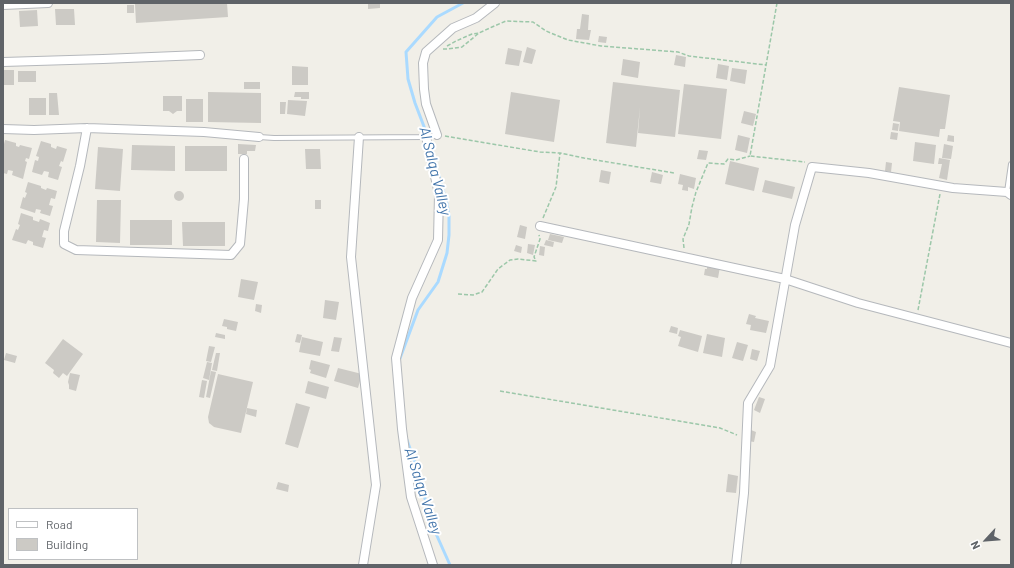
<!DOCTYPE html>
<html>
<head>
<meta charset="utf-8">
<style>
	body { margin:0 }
	#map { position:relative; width:1014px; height:568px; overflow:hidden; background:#f1efe8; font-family:Barlow,sans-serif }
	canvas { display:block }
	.frame { position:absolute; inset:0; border:4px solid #5f6368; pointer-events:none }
	.legend { position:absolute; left:8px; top:508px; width:130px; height:52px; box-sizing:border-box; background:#fff; border:1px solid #bfc1c3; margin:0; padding:5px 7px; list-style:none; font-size:12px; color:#5f6368 }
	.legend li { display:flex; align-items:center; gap:8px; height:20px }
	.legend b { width:20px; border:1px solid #bfc1c3 }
	.north { position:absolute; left:966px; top:520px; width:40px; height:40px; -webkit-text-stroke:3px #fff; paint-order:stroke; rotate:244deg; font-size:11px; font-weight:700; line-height:16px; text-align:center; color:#5f6368 }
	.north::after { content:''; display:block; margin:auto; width:14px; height:18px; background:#5f6368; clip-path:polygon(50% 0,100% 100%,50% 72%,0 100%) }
</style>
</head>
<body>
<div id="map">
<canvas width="1014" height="568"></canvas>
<div class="frame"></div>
<ul class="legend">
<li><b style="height:5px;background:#fff"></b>Road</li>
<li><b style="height:11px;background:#cccac5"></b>Building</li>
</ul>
<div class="north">N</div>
</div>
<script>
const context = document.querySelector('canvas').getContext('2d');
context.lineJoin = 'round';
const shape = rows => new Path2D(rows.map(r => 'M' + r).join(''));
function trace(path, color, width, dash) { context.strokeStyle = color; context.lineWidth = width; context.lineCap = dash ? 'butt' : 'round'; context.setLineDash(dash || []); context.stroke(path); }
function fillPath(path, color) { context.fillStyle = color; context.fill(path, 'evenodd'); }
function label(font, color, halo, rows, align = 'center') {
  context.font = font + ' Barlow,sans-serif'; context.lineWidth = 4; context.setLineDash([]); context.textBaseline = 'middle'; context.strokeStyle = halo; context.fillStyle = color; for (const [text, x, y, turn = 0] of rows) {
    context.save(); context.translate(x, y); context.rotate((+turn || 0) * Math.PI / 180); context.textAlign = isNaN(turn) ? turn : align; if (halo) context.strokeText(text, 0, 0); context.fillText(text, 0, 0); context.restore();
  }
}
trace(shape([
	[428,137,415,103,408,79,406,52,437,17,463,3],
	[399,361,418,310,438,282,447,253,449,235,449,216,447,204,438,173],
	[407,440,415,463,433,527,450,565]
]), '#aadaff', 3);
fillPath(shape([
	[158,3,227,3,228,17,136,23,135,4],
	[368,3,380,3,380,8,368,9],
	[127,5,134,5,134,13,127,13],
	[55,9,74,9,75,25,56,25],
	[37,10,38,26,20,27,19,11],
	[582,14,589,15,588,30,591,30,589,40,576,39,577,29,580,29],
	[599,36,607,37,606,43,598,42],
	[527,47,536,50,532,64,523,62],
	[508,48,522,51,519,66,505,64],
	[676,55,686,57,685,67,674,65],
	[623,59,640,62,638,78,621,75],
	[718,64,729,66,727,80,716,78],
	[292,66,308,67,308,85,292,85],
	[732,68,747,70,745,84,730,81],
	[3,70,14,70,14,85,3,85],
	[18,71,36,71,36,82,18,82],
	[244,82,260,82,260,89,244,89],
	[613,82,680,90,675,137,638,133,640,107,636,147,606,143],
	[684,84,727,89,721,139,678,134],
	[899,87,950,95,945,129,940,129,939,137,899,131,900,122,893,121],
	[208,92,261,93,261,123,208,122],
	[295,92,309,92,309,99,301,99,301,97,294,97],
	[511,92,560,100,554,142,505,134],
	[49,93,57,93,59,115,49,115],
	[163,96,182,96,182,111,177,111,173,114,169,111,163,111],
	[29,98,46,98,46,115,29,115],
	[186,99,203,99,203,122,186,122],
	[288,100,307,101,305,116,287,114],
	[280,102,286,102,285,114,280,114],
	[744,111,756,114,753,126,741,123],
	[893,123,899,124,898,131,892,130],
	[891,132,898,133,897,140,890,139],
	[738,135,750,138,747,153,735,150],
	[948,135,954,136,954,142,947,141],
	[5,140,16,143,16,146,19,147,20,145,32,148,29,159,26,158,25,161,27,162,23,179,12,175,13,171,8,170,7,174,3,173,3,156,4,153,3,153,3,148],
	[41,141,51,144,51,147,56,149,57,146,67,149,63,162,61,161,59,166,62,167,58,180,48,177,49,172,44,171,42,175,32,172,35,160,38,161,39,157,36,156],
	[915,142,936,145,934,164,913,161],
	[238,144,256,145,255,151,247,151,247,154,238,154],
	[944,144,953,146,951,159,942,158],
	[132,145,175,146,175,171,131,170],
	[185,146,227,146,227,171,185,171],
	[98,147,123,149,120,191,95,189],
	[305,149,320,149,321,169,306,169],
	[699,150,708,151,706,160,697,159],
	[939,158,950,160,947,180,939,178,942,164,938,164],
	[730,161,759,168,754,191,725,184],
	[886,162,892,163,891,172,885,171],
	[601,170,611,172,609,184,599,182],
	[652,172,663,175,661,184,650,182],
	[680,174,696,178,694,189,688,187,688,191,682,190,683,185,678,184],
	[765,180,795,187,792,199,762,192],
	[28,182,41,186,41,188,46,190,47,188,57,191,55,199,51,198,49,205,53,206,50,216,40,213,41,210,36,209,35,213,20,208,23,197,25,198,27,193,25,192],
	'174 196a5 5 0 1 1 10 0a5 5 0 1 1-10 0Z',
	[97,200,121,200,120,243,96,242],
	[315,200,321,200,321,209,315,209],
	[21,213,33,217,33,220,39,222,40,219,50,223,48,231,44,230,42,237,46,238,43,248,33,245,33,242,28,240,26,244,12,240,16,229,18,230,20,225,18,224],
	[130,220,172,220,172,245,130,245],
	[182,222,225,222,225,246,183,246],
	[520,225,527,227,525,239,517,237],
	[550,234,564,237,562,243,548,240],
	[546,240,554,242,553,247,544,245],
	[528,244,535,245,533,255,527,253],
	[516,245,522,247,521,253,514,251],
	[540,246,545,247,544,256,539,255],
	[707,264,720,267,718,278,704,275,705,269,707,269],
	[241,279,258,282,254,300,238,297],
	[325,300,339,302,336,320,323,318],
	[256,304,262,305,261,313,255,311],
	[749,314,756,316,755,318,769,321,766,333,750,330,751,325,746,324],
	[224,319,238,322,236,331,227,329,227,327,222,326],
	[671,326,678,328,677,334,669,332],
	[680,330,702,336,698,352,678,346,681,337,678,336],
	[216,333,225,335,225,339,215,337],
	[297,334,302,335,300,343,295,342],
	[707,334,725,338,722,357,703,353],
	[302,337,323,342,320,356,299,352],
	[334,337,342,338,339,352,331,351],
	[63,339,83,354,67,376,63,373,59,378,53,373,54,370,45,363],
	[737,342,748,345,743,361,732,358],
	[209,346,215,347,211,362,206,361],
	[752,349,760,351,757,361,750,359],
	[6,353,17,356,15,363,4,360],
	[216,353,220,353,217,371,212,370],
	[311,360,330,365,326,378,310,373,311,370,309,369],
	[207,362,212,363,209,380,203,378],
	[338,368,362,374,358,388,334,381],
	[211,371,216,372,210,398,206,397],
	[70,373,80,375,76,391,69,389,69,385,68,382],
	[218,374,253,382,241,433,214,427,209,423,208,417],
	[202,380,207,381,204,398,199,397],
	[308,381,329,387,326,399,305,393],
	[759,397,765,399,760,413,754,410],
	[296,403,310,407,298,448,285,444],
	[247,408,257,410,256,417,246,414],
	[751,430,756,432,754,442,748,441],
	[728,474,738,476,736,493,726,492],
	[278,482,289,485,288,492,276,489]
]), '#cccac5');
const service = shape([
	[259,137,274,138,426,137,437,135],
	[1007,192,1011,164]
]);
const minor = shape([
	[3,5,48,3],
	[3,62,103,59,200,55],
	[87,128,80,166,64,231,64,244,76,250,231,255,240,244,244,199,244,159],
	[3,129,34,130,87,128,115,129,204,132,259,137],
	[437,135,426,104,424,89,423,63,426,52,453,28,476,18,495,3],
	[359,137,351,257,376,485,363,565],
	[426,137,439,194,438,240,412,298,396,358,402,429,411,497,433,565],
	[540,226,785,279,858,303,1011,343],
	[736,565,744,493,748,403,770,366,795,225,812,167,869,173,953,188,1007,192,1011,195]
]);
trace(service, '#b5b8bc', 6);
trace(minor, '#b5b8bc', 10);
trace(shape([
	[777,3,750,156,805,162],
	[447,46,456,41,472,34,479,33],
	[443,49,448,49,462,47,479,33,492,27,506,21,533,22,546,31,568,40,601,46,678,52,689,56,766,65],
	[445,136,540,152,560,153,584,158,674,173],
	[543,218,556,187,560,153],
	[684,248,683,239,689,224,692,207,696,192,708,163,724,164,728,159,736,160,750,156],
	[458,294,473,295,482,292,498,269,510,260,518,259,536,261,534,257,540,239,539,235],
	[918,310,940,194],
	[500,391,720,428,737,435]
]), '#9cc7a9', 1.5, [4, 2]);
trace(service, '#fff', 4);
trace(minor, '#fff', 8);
label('italic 15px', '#4174aa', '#fff', [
	["Al Salqa Valley",435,171,76],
	["Al Salqa Valley",423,491,72]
]);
</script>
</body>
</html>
